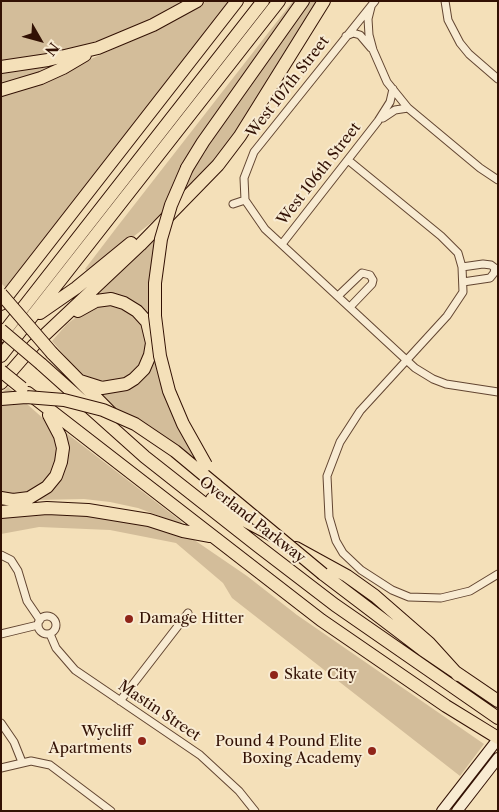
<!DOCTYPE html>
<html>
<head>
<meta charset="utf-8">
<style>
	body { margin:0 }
	#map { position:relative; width:499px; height:812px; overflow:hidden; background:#f4e0b9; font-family:"Libre Caslon Text",serif }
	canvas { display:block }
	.frame { position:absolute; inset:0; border:2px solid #321104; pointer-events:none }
	.north { position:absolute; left:15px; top:15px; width:50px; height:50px; -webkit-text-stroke:4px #f8ebd2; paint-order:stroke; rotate:128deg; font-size:14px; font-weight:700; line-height:20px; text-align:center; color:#321104 }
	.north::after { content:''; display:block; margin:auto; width:18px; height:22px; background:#321104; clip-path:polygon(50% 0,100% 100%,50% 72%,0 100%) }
</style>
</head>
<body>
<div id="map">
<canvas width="499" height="812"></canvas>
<div class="frame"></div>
<div class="north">N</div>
</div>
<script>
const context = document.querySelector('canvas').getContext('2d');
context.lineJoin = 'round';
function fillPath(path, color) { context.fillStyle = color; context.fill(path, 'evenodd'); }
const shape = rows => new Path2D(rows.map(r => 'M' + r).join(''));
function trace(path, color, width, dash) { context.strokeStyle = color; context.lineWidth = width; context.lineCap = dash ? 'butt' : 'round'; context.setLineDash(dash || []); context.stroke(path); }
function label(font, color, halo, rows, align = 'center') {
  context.font = font + ' "Libre Caslon Text",serif'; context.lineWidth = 4; context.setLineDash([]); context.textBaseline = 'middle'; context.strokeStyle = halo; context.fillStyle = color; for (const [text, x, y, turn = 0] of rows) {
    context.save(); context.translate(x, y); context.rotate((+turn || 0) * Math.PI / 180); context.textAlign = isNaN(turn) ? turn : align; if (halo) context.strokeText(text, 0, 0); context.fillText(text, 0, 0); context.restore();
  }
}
fillPath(shape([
	[1,1,185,1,132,29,101,40,47,55,1,61],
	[207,1,231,1,7,289,1,283,1,94,50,77,134,40],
	[293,1,299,1,165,212,88,272,85,269,117,227],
	[308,1,318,1,243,122,205,172,176,202,183,185,206,151,204,147],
	[61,64,21,80,1,85,1,71],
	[158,233,151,325,143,312,92,296],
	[107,304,129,309,145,328,147,341,141,364,133,374,123,380,98,382,86,378,78,371,52,341,67,324,83,312,90,308],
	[155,350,201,463,139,419,107,405,93,389,113,391],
	[8,387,46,421,54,432,58,454,55,468,48,479,29,493,17,495,1,493,1,394],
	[65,432,182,522,181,524,138,508,110,502,84,499,36,500,44,492],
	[76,508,187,535,247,576,297,615,484,744,460,776,232,598,223,583,176,543,110,530,39,527,1,534,1,516]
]), '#d3bd9a');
const street = shape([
	[375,1,254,152,244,178,245,200,265,229,415,368,433,379,446,384,498,392],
	[445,1,448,20,460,43,469,54,498,79],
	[371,7,368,19,369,35,373,50,387,82,408,108,480,168,498,180],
	[346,36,353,33,360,35,371,48],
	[383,118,395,110,408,108],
	[348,160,441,236,458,253,462,267,463,292,447,316,360,411,340,442,327,476,329,517,336,541,343,553,361,570,392,590,409,597,441,598,470,591,498,574],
	[233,204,245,200],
	[282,244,378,121,390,102,393,89],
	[462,267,483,264,491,265,495,268,494,273,490,278,463,282],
	[338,296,362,273,370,275,373,280,372,284,350,307],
	[1,555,11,560,18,571,27,601,40,620],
	'38 625a9 9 0 1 1 18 0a9 9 0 1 1-18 0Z',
	[1,634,38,625],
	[50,634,56,648,75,670,200,755,239,791,255,811],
	[120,701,188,613],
	[1,723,14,742,22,762],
	[1,768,31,761,50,765,111,811]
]);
const secondary = shape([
	[442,811,498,739],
	[457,811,498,758]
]);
const highway = shape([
	[1,67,48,60,98,48,153,25,197,1],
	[1,90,41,78,63,68,85,55],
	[187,168,203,142,303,1],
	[1,304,237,1],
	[78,311,96,301,111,299,124,303,137,311,147,322,152,343,150,355,144,369,134,379,126,384,102,388,80,381],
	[40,313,76,288,131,243],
	[1,336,263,1],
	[52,353,111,413],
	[1,356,279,1],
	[41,364,145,457,258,546,335,605,498,718],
	[1,383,34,345,140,245,218,165,240,136,324,1],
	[28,393,321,620,446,706,498,738],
	[1,498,13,500,29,498,47,487,56,476,61,462,63,448,60,436,49,415],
	[212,499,236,516,272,535],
	[1,512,47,508,88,510,149,520,183,531,210,536],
	[296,548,347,576,375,596,429,643,458,675],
	[323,574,423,650,498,701]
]);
trace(street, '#624531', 9);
trace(secondary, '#321104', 12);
trace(highway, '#321104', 14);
trace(street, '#f8ebd2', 7);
trace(secondary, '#f8ebd2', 10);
trace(highway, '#f4e0b9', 12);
const highwayBridge = shape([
	[187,168,171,205,161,239,155,283,155,316,160,356,169,391,183,424,206,465],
	[1,294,52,353],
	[1,330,41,364],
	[1,371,22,388],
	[1,399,26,397,64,400,103,410,135,424,175,451,323,574]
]);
trace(highwayBridge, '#321104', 14, []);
trace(highwayBridge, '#f4e0b9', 12);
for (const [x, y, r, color] of [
	[129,619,5,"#8f2418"],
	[274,675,5,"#8f2418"],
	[142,741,5,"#8f2418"],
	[372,751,5,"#8f2418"]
]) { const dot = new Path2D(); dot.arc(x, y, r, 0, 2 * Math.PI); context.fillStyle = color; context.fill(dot); trace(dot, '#f8ebd2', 2); }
label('15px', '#321104', '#f8ebd2', [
	["West 107th Street",288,87,-52],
	["West 106th Street",319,174,-52],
	["Overland Parkway",252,520,38],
	["Mastin Street",159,711,34]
]);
label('15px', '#321104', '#f8ebd2', [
	["Damage Hitter",139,619],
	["Skate City",284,675],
	["Wycliff",132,732,"right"],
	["Apartments",132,749,"right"],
	["Pound 4 Pound Elite",362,742,"right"],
	["Boxing Academy",362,759,"right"]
], 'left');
</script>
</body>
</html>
